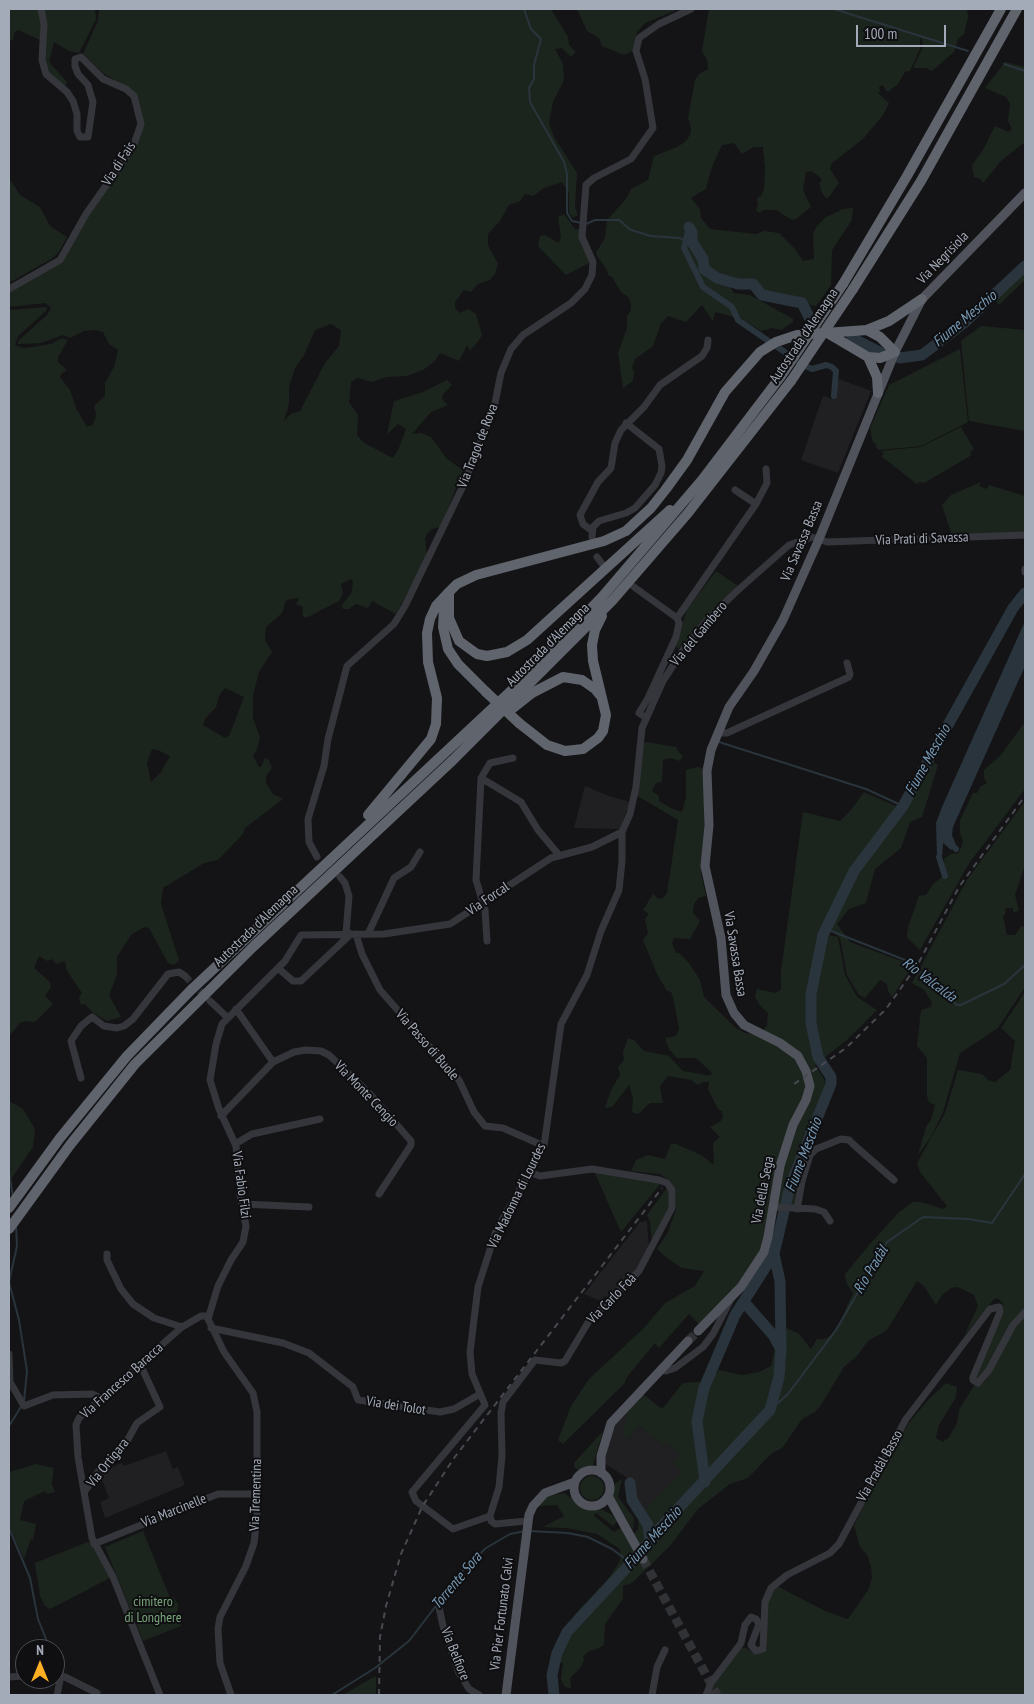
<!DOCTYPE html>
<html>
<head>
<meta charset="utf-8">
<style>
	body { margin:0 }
	#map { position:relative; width:1034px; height:1704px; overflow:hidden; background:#141416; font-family:"PT Sans Narrow",sans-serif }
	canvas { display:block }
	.frame { position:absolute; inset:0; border:10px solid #a4abb8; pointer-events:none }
	.north { position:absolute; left:15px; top:1639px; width:50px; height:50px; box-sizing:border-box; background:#0f0f11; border:1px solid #4b4d54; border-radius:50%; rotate:0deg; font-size:14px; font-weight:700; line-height:20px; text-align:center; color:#a4abb8 }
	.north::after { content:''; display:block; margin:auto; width:18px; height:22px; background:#ffaf24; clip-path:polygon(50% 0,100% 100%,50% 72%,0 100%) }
	.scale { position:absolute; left:856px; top:25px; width:90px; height:22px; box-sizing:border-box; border:2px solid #a4abb8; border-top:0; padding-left:6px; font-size:15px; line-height:18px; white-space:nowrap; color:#a4abb8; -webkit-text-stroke:4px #0f0f11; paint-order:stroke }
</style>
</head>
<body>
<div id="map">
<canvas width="1034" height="1704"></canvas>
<div class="frame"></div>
<div class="north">N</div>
<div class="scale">100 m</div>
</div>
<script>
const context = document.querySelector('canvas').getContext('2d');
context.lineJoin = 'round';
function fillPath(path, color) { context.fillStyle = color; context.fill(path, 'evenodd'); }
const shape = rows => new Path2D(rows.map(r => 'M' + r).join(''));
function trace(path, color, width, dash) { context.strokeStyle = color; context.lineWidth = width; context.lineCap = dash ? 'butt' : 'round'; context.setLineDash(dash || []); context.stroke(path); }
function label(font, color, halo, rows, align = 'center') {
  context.font = font + ' "PT Sans Narrow",sans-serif'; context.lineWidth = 4; context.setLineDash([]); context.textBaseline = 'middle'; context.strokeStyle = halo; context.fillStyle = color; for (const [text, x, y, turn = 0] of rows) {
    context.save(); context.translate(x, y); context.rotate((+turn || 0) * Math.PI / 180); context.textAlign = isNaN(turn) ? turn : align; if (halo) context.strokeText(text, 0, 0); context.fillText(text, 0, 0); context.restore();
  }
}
fillPath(shape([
	[839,379,871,391,838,473,801,460,823,396,832,399],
	[585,786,609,796,630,802,620,829,574,828],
	[647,1221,649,1250,637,1269,609,1298,605,1296,601,1301,584,1294,640,1222],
	[623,1412,627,1415,628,1439,639,1426,663,1445,665,1442,681,1454,683,1471,644,1511,633,1494,631,1480,604,1463,613,1428],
	[166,1451,173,1469,178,1467,185,1485,105,1518,100,1502,109,1498,100,1475,102,1471,122,1463,124,1466]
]), '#202023');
fillPath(shape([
	[9,9,38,9,41,18,40,40,18,30,14,33,13,41,9,39],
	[43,9,95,9,96,19,79,53,69,51,54,42,49,62,67,82,65,87,50,73,45,64],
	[99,9,551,9,568,37,569,45,576,52,571,57,562,48,555,49,563,64,564,80,553,102,549,123,554,137,577,173,575,207,578,215,573,218,569,213,569,193,562,182,544,188,533,196,525,194,520,201,509,205,500,221,488,234,488,245,498,264,495,274,490,280,478,284,471,292,464,290,455,302,455,308,460,313,468,309,476,314,482,335,478,342,470,350,467,345,459,361,440,353,435,361,423,370,407,376,386,377,372,382,358,378,351,382,349,402,358,415,357,435,364,443,393,458,399,448,406,429,398,424,387,434,394,401,423,392,447,380,452,385,443,394,442,399,448,405,431,412,412,434,421,433,431,437,447,459,463,470,441,527,432,529,427,534,425,539,427,556,396,614,372,601,368,608,356,604,349,609,343,609,342,605,352,592,353,582,351,579,341,584,343,593,339,601,306,618,302,615,303,607,296,604,299,598,290,599,286,601,282,613,266,627,265,640,272,652,259,672,253,695,253,718,260,737,257,750,253,756,259,767,261,767,265,758,269,760,272,768,266,776,266,783,273,794,283,799,245,828,243,834,218,860,204,863,163,888,161,904,179,960,174,965,168,963,149,928,144,927,131,935,117,957,117,975,109,995,121,1017,107,1021,93,1013,85,1004,81,1005,79,997,82,993,67,971,65,961,56,964,52,959,47,961,39,956,34,968,50,982,51,987,45,996,53,1004,35,1022,25,1021,20,1023,9,1036,9,310,47,307,46,311,18,336,15,345,23,348,33,347,51,344,62,338,68,340,58,357,58,362,67,370,62,373,60,377,70,390,76,408,87,427,92,425,95,420,96,413,94,406,105,396,105,383,114,367,118,350,109,344,103,332,95,330,84,331,70,338,63,335,41,343,18,344,18,341,48,314,51,307,45,303,9,307,9,288,59,260,139,132,135,94,133,90,103,73,83,54,98,21],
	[331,324,341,330,339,346,325,363,300,411,291,414,284,421,289,404,289,387,295,368,304,355,315,330],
	[225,688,244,697,229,736,225,738,203,725,205,719,216,707,219,696],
	[152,749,158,750,170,756,161,772,151,782,147,763],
	[577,9,679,9,645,23,637,32,633,51,624,55,602,46,599,38,587,31],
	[709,9,967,9,968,17,964,34,958,39,954,52,932,71,926,68,913,68,923,47,922,39,920,38,920,49,910,71,905,72,898,84,889,91,886,91,883,85,879,87,880,91,878,93,889,103,883,115,863,139,832,163,830,169,839,183,829,197,826,198,822,193,819,183,822,181,820,177,811,171,806,172,803,190,811,207,796,219,792,220,776,210,763,210,760,213,756,210,758,204,757,198,761,196,764,189,765,167,763,147,754,147,742,154,734,143,722,145,712,167,706,189,691,198,700,209,701,218,710,229,756,234,764,231,779,233,795,249,803,261,814,259,813,234,817,226,825,218,843,209,853,208,852,220,832,250,831,285,816,306,767,298,753,284,731,281,730,287,734,293,750,295,793,319,793,322,781,330,772,328,761,331,736,315,734,317,715,312,713,321,702,305,686,322,668,316,661,323,653,346,635,359,632,368,634,372,633,381,623,388,618,353,627,328,627,316,631,310,631,304,628,297,621,292,612,277,608,275,607,270,596,254,597,251,605,238,607,220,626,199,631,189,648,180,654,156,677,147,685,142,690,135,691,129,688,118,695,80,699,74,708,69,707,60,702,51],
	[1005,62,1025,67,1025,142,1001,161,983,183,981,179,974,177,972,165,983,150,995,126,1009,132,1012,129,1008,121,1010,104,1006,97,985,88],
	[9,178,20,195,40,207,50,226,67,237,58,253,51,259,9,283],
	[564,214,575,229,579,229,579,236,591,262,566,275,538,246,540,236,545,235,559,243,561,236,558,217],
	[1025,269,1025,280,999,305,994,299],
	[981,326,1025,330,1025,431,969,421,961,341],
	[960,349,968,422,921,446,879,450,876,447,876,444,873,443,870,428,889,385],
	[961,427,974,449,970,452,972,455,924,483,919,482,917,484,881,456,884,454,881,451,921,447],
	[981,482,979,486,987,489,989,485,1025,496,1025,533,952,536,942,505,951,495],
	[716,571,738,586,709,613,679,648,675,647,687,609],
	[1025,722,1025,789,968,865,920,950,907,937,908,927,919,896,926,895,933,884,942,877,945,872,944,859,951,854,958,853,961,848,963,842,960,833,960,820,973,793,977,793,981,786,987,783,984,778,984,770,1000,756],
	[646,742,676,747,679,753,683,755,680,761,671,758,663,760,662,782,656,783,652,791,659,796,659,801,669,807,682,812,686,797,686,770,697,767,702,768,705,809,701,874,706,896,698,898,694,904,693,913,700,921,690,939,674,938,672,943,676,953,679,953,689,963,700,980,704,997,736,1028,745,1033,760,1035,767,1025,768,1013,759,1004,755,997,757,989,776,993,781,989,781,971,803,812,840,821,851,810,864,792,898,807,850,870,818,938,807,997,807,1016,816,1014,814,993,828,935,838,937,845,975,857,997,877,1010,847,1040,815,1065,825,1081,824,1091,814,1111,822,1115,819,1134,810,1150,815,1154,809,1162,801,1207,771,1206,768,1224,756,1264,702,1327,689,1314,659,1348,655,1343,627,1377,624,1384,563,1444,558,1440,571,1406,589,1379,644,1328,665,1303,695,1286,704,1271,682,1268,667,1258,657,1249,668,1232,676,1210,676,1190,670,1181,660,1174,631,1171,636,1160,648,1155,665,1159,671,1144,676,1144,701,1155,714,1165,713,1143,720,1137,710,1127,721,1121,723,1116,722,1111,718,1109,708,1089,709,1082,703,1082,698,1085,691,1080,668,1076,660,1086,663,1103,650,1103,638,1114,632,1112,633,1098,629,1085,612,1107,605,1108,611,1090,620,1075,618,1067,624,1060,623,1052,628,1038,634,1040,644,1051,669,1056,683,1071,706,1075,711,1075,712,1073,696,1058,677,1058,669,1049,665,1038,676,1036,679,1028,673,997,671,992,667,991,657,974,643,940,648,933,645,919,649,914,643,910,653,894,658,899,663,898,667,893,678,820,636,795,642,744],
	[933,762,938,765,922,817,910,822,901,848,875,869,866,903,849,909,837,924,850,942,904,962,911,968,892,997,888,991,887,984,880,980,865,998,859,995,847,975,840,938,830,928,856,873,904,809],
	[1025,801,1025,865,1015,895,1019,911,1013,912,1013,908,1006,908,1005,915,1003,916,1007,935,1015,935,1021,926,1025,927,1025,987,998,1028,960,1053,943,1112,931,1137,918,1155,926,1127,931,1120,935,1105,929,1102,927,1096,927,1058,917,1046,921,1010,931,1007,932,1002,924,990,912,983,967,880],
	[1025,992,1025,1309,981,1380,976,1379,1003,1303,997,1298,993,1300,964,1336,978,1306,974,1295,958,1287,951,1288,942,1295,936,1305,924,1286,917,1281,887,1330,868,1341,857,1356,844,1367,821,1405,815,1412,802,1419,783,1447,771,1454,748,1478,730,1484,698,1509,669,1547,632,1583,623,1586,623,1599,605,1624,604,1645,595,1650,589,1651,583,1657,584,1660,580,1668,570,1678,571,1688,565,1687,561,1679,563,1663,556,1661,563,1637,575,1614,608,1579,618,1564,621,1557,620,1549,597,1534,566,1528,543,1527,564,1516,557,1505,538,1506,548,1496,564,1493,584,1507,603,1510,612,1515,617,1521,613,1526,596,1513,594,1516,614,1532,621,1528,628,1541,638,1529,639,1516,683,1471,673,1464,680,1454,666,1443,663,1445,639,1426,628,1439,623,1436,627,1415,623,1412,643,1394,662,1409,683,1383,710,1381,719,1370,742,1375,759,1372,771,1366,775,1347,772,1343,787,1328,799,1334,811,1349,817,1339,825,1339,831,1335,840,1322,853,1293,846,1282,845,1274,870,1244,899,1212,913,1202,921,1202,944,1209,947,1206,920,1172,917,1163,945,1113,958,1070,982,1074,988,1080,995,1082,1010,1070,1015,1041,1001,1028],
	[9,1101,23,1109,35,1129,33,1147,9,1182],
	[594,1171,661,1183,621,1232],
	[667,1188,670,1191,670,1203,652,1242,650,1221,647,1215],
	[1025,1315,1025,1695,709,1695,712,1687,738,1647,746,1648,756,1654,767,1649,766,1608,773,1584,825,1611,848,1619,868,1590,872,1578,871,1566,867,1555,860,1547,854,1526,887,1458,909,1423,928,1400,946,1383,957,1387,956,1397,939,1425,936,1438,943,1442,949,1437,957,1423,959,1410,975,1384,981,1384,986,1380,1014,1327],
	[603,1431,593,1465,578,1470,574,1467,574,1463],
	[36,1464,54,1468,52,1484,55,1492,47,1494,45,1491,24,1501,20,1520,36,1524,33,1540,31,1539,29,1544,24,1559,9,1525,9,1472],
	'580 1488a12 12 0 1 1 24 0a12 12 0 1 1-24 0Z',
	[622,1479,618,1497,634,1518,633,1530,612,1495,613,1485],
	[143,1531,170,1598,173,1597,178,1604,178,1610,176,1612,181,1626,143,1641,105,1547],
	[90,1541,110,1578,50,1609,45,1606,40,1596,35,1563],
	[376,1676,376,1695,343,1695,365,1682]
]), '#1c251d');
fillPath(shape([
	[1025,621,1025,666,953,827,952,835,956,845,951,850,943,843,942,857,937,857,936,823,942,807]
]), '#29343c');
trace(shape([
	[524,9,531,29,541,39,534,65,534,79,529,88,530,102,564,162,567,174,567,213,572,221,582,223],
	[834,9,968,51],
	[1004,64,1025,71],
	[586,224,595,220,619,220,631,230,651,236,680,238,696,247],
	[719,742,866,789,903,806],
	[826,929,905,960,957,1005,961,1005,1004,984,1025,965],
	[9,1172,13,1197],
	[16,1226,17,1246,9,1282,19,1320,27,1371,24,1401],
	[770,1410,788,1394,836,1330,887,1242,923,1217,968,1219,992,1223,1025,1174],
	[9,1426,22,1405],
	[9,1528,30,1578,38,1619,50,1649],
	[529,1531,568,1533,588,1537,612,1549,631,1563],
	[55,1663,59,1673],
	[332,1695,375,1668,409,1641,465,1568,486,1548,510,1534,525,1531]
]), '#29343c', 2);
trace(shape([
	[689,227,684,248,703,287,732,307,738,320,805,366,812,369,826,365,832,367,836,371,834,396],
	[954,847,956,849],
	[939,857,945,876]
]), '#29343c', 6);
trace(shape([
	[689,227,692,232,692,242,703,259,704,269,717,278,738,284,753,284,762,295,802,303,809,317,813,319],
	[852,338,887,356],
	[899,358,922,355,964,323,1025,266],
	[744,1302,773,1335,780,1348],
	[705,1482,697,1421,704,1388,735,1315,774,1254],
	[630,1483,632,1500,648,1525,650,1540],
	[554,1695,552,1675,557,1653,567,1632,631,1563,660,1528,770,1410,779,1377,781,1349,780,1281,774,1254,790,1186,831,1084,831,1077,818,1057,811,1023,811,994,823,935,854,871,903,806,1013,608,1025,593]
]), '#29343c', 11);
trace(shape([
	[185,976,206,997]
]), '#313236', 7, [7, 3.5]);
trace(shape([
	[688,1341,698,1331],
	[643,1559,717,1695]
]), '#313236', 9, [9, 4.5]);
trace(shape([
	[9,289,60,260,86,214,133,147,141,124,134,96,126,89,103,79,81,57,75,59,75,66,78,74,88,85,93,102,88,137,80,137,77,131,77,114,73,101,67,92,46,74,42,60,44,24,41,9],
	[735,490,756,504],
	[592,531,583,524,580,515,598,482,611,468,615,443,621,430,644,407,660,385,702,356,707,348,708,340],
	[592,537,593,527,599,521,626,513,635,508,655,485,661,473,662,466,659,449,626,423],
	[597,557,603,565],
	[1025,569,1025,572],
	[634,587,677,618,679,623,676,637,648,698,639,713,646,718],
	[677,618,756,504,767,483,766,469],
	[717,733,727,733,849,677,850,674,847,663],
	[481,778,521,802,538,830,559,855],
	[317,857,309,842,308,819,324,766,328,739,347,666,394,624,405,606,463,486,494,408,501,373,511,349,523,335,571,303,585,289,592,275,593,262,582,237,586,185,594,178,631,159,653,128,645,79,636,51,639,38,659,24,691,9],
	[340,877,345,883,349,896,346,934],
	[356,934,362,954,380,990,459,1080,474,1112,485,1126,503,1128,544,1146],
	[368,934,394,878,411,867,420,852],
	[487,941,485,910,476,880,481,778,490,763,513,758],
	[278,968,293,981,301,981,351,934],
	[210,1001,227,1017],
	[236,1009,273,1062],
	[81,1078,71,1041,81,1026,92,1017,104,1026,117,1028,124,1026,133,1019,168,974,179,972,185,976],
	[221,1116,273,1062,294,1052,306,1050,321,1051,329,1055,370,1094,411,1141,411,1145,379,1194],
	[235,1144,252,1134,320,1119],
	[242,1204,309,1207],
	[772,1207,815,1209,824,1212,830,1221],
	[797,1209,802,1181,810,1155,816,1149,841,1139,849,1140,854,1145,894,1180],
	[107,1254,107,1260,121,1289,133,1304,154,1318,182,1327],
	[211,1328,283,1343,309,1353,353,1387,358,1400,440,1412,454,1409,480,1394],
	[9,1354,10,1382,24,1406,53,1395,92,1394,102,1399],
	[660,1370,666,1371,675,1368,703,1347,713,1334,730,1301],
	[85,1491,100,1469,127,1441,137,1423,160,1407,140,1364],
	[490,1516,453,1529,416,1501,412,1492,485,1405,472,1374,470,1352,478,1287,496,1231,544,1146,561,1024,587,975,601,931,619,890,622,861,622,832],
	[490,1516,499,1487,502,1456,501,1413,503,1402,535,1360,561,1363,565,1361,589,1321,639,1271,672,1208,672,1190,667,1183,659,1180,592,1169,540,1176,529,1172],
	[490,1516,491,1521,495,1524,527,1521],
	[94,1544,218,1494,257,1494],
	[439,1607,443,1626,459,1673,469,1689,479,1695],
	[55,1676,65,1677,97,1693],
	[9,1677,25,1676],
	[57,1695,61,1675],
	[160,1695,113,1577,92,1538,78,1457,76,1425,79,1418,182,1327,201,1316,208,1316],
	[231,1695,220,1663,218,1629,220,1617,246,1566,254,1543,257,1517,257,1412,253,1393,224,1352,208,1319,218,1286,231,1260,243,1242,246,1226,240,1195,236,1146,219,1109,210,1080,216,1044,222,1024,285,961,301,935,384,934,450,924,551,858,592,847,622,832,630,814,636,787,642,728,663,681,683,650,708,619,737,591,789,545,812,537,827,542,1025,535],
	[652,1695,657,1667,665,1650],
	[706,1695,711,1683,741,1643,745,1625,751,1617,756,1619,759,1624,751,1645,756,1651,763,1649,765,1602,771,1588,787,1575,830,1553,839,1544,906,1419,990,1309,999,1307,1000,1312,973,1377,973,1380,978,1383,989,1370,1013,1325,1025,1312]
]), '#35363c', 7);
trace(shape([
	[698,1331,741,1287,764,1252,768,1237,780,1166,793,1125,806,1100,810,1086,806,1071,798,1056,780,1043,744,1025,734,1013,726,995,721,938,705,866,709,825,707,771,711,750,729,707,754,671,783,620,819,539,895,352,922,299,1025,193],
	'574 1488a18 18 0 1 1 36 0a18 18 0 1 1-36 0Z',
	[601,1473,601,1456,611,1423,688,1341],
	[608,1496,643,1559],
	[506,1695,529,1515,533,1506,545,1493,575,1482]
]), '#50535b', 9);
trace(shape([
	[843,284,907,176,1001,9],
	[853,289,921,181,1017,9],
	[867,330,880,337,895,352,880,358,868,357],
	[829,334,868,357,877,377,878,393],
	[449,592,449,618,459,641,477,654,487,656,507,652,527,640,670,510],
	[444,607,443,627,448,649,458,664,486,692],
	[513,708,532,693,563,677,582,680,595,689,600,695],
	[519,723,547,745,565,751,583,749,598,738,603,731,606,715,593,661,592,645,595,630,602,616],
	[368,815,431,739,436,724,437,698,428,662,427,633,430,619,436,606,449,592,457,584,476,575,604,541,626,531,651,508,666,489,687,460,725,392,760,352,776,342,797,335,867,330,889,321,922,299],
	[9,1208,60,1138,127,1056,191,990,511,691,602,597,702,480,781,376],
	[9,1229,70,1145,135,1064,254,946,453,760,612,601,688,513,791,381]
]), '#60646d', 10);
trace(shape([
	[794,1084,846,1048,886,1009,918,964,959,887,1025,796],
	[379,1695,380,1637,386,1606,401,1554,422,1507,454,1458,662,1188]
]), '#484a51', 2, [6, 5]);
trace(shape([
	[781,376,843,284],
	[791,381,853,289],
	[486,692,519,723]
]), '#60646d', 10);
label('14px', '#a4abb8', '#0f0f11', [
	["Via di Fais",119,164,-57],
	["Via Negrisiola",943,258,-46],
	["Autostrada d'Alemagna",804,336,-56],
	["Via Tragol de Rova",478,446,-69],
	["Via Prati di Savassa",922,539,-2],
	["Via Savassa Bassa",802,541,-67],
	["Via del Gambero",699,634,-50],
	["Autostrada d'Alemagna",548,645,-45],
	["Via Forcal",488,899,-34],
	["Autostrada d'Alemagna",256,926,-44],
	["Via Savassa Bassa",735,954,81],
	["Via Passo di Buole",427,1045,49],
	["Via Monte Cengio",366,1094,46],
	["Via Fabio Filzi",241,1185,82],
	["Via della Sega",763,1190,-79],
	["Via Madonna di Lourdes",517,1196,-64],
	["Via Carlo Foà",612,1299,-46],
	["Via Francesco Baracca",122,1381,-42],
	["Via dei Tolot",396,1406,9],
	["Via Ortigara",108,1463,-51],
	["Via Pradàl Basso",880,1466,-61],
	["Via Trementina",256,1495,-88],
	["Via Marcinelle",174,1511,-22],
	["Via Pier Fortunato Calvi",502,1614,-83],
	["Via Belfiore",455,1654,68]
]);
label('14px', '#79a57b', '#0f0f11', [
	["cimitero",153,1602],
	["di Longhere",153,1618]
]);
label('italic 15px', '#789bb7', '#0f0f11', [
	["Fiume Meschio",965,319,-40],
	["Fiume Meschio",928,760,-61],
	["Rio Valcalda",929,980,37],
	["Fiume Meschio",804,1155,-69],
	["Rio Pradàl",871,1270,-59],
	["Fiume Meschio",653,1538,-48],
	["Torrente Sora",457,1581,-50]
]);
</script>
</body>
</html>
